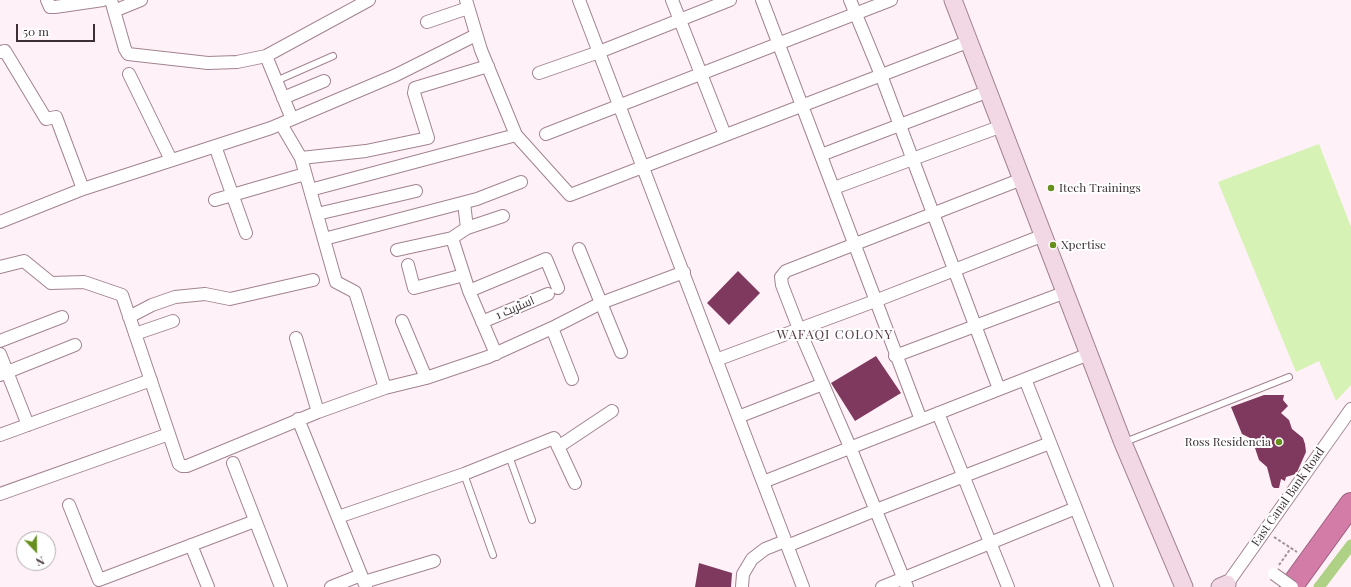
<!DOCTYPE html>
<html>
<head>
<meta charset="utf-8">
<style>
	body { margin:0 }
	#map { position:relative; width:1351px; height:587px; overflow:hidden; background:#fff1f7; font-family:"Playfair Display",serif }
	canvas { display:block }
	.north { position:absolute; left:16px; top:531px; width:40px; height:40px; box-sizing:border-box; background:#fff; border:1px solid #b1acae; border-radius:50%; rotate:158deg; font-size:11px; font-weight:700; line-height:16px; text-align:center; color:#3c2f35 }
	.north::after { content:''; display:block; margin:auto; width:14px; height:18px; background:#668f1d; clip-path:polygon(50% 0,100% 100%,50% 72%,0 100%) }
	.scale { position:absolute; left:16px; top:24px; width:79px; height:18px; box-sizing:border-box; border:2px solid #3c2f35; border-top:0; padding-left:5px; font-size:12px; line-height:14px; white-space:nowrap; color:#3c2f35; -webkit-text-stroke:3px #fff; paint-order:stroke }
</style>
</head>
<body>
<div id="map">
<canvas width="1351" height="587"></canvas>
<div class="north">N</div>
<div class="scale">50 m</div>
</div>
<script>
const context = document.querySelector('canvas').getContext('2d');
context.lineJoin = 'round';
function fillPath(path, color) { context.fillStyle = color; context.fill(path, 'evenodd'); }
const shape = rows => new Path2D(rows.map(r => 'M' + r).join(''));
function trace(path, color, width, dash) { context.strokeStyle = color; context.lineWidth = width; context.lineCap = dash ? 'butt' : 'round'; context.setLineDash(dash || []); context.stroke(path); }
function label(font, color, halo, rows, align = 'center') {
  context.font = font + ' "Playfair Display",Cairo,serif'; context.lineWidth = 4; context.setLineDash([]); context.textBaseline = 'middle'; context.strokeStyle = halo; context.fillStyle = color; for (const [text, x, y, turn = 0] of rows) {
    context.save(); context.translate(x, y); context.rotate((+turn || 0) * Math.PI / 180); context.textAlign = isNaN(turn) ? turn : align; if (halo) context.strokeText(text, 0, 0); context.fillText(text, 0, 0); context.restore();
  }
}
fillPath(shape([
	[1319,144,1351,227,1351,385,1336,401,1319,361,1296,372,1218,182]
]), '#d6f2b4');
trace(shape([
	[1319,587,1351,545]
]), '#afd185', 11);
fillPath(shape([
	[738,271,760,293,729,325,707,303],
	[876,356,901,393,855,421,831,383],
	[1264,395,1284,395,1283,400,1288,406,1281,413,1289,420,1292,429,1303,438,1305,444,1306,452,1298,470,1296,474,1286,477,1285,481,1281,479,1279,488,1274,488,1272,486,1267,467,1259,460,1252,439,1242,434,1231,407],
	[699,563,732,573,731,587,695,587]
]), '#7f395e');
const lane = shape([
	[276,81,333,56],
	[1125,442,1289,377],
	[509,456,532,520],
	[464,474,493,555]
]);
const street = shape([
	[47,0,50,7,55,7,103,0],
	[111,0,125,49,128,54,208,63,237,62,266,56,369,0],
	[466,0,481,50,516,135,570,195,970,41],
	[579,0,803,587],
	[672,0,725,135],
	[762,0,921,420],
	[850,0,881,75,999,389],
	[114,11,141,0],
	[427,22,468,8],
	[0,52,5,51,46,119,56,117,83,189],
	[266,56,292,119],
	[539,73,599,52,730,0],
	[129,74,171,160],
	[283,98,324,81],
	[281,124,301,158,336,282,355,292,385,388],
	[546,134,891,0],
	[215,146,246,233],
	[821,155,989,91],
	[301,158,366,151,428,138,414,93,415,88,488,66],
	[834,188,1002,126],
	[310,190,516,135],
	[215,200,305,174],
	[464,203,467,228],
	[317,214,416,191],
	[0,222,83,189,271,128,396,75,476,35],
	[324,239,477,199,521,182],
	[579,249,621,352],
	[397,250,452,238],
	[408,265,414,288,464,275],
	[0,267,24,261,51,283,84,282,122,295,179,464,182,466,187,466,318,412,385,388,426,378,488,357,552,328,601,303,684,272],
	[469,291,546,259,558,288],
	[129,317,152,305,175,297,205,294,230,299,313,280],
	[402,321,426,378],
	[482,322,548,294],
	[552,328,572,379],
	[135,334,173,321],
	[296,338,318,412],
	[0,341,62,317],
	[0,354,28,425],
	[496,354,469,291,452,238,467,228,503,216],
	[895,356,1066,292],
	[716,360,875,301,1044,235],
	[0,375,75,345],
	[1025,379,1107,587],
	[938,413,1008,587],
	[738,417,823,384],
	[298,419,366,587],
	[0,435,151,380],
	[558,447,612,411],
	[233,463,281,587],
	[763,482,1089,354],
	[0,494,169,434],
	[69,505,99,580,255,521],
	[338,517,464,474,554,438,575,483],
	[191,545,208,587],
	[787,546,876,510,1050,443],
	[364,582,434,561],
	[331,587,361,575],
	[742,587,743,574,752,559,765,549,785,541],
	[882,587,1076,508],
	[907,587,850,447,799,329,782,285,781,277,786,271,1022,179],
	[1225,587,1351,409]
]);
const secondary = shape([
	[953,0,1123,443,1184,587],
	[1220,587,1227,584]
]);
const highway = shape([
	[1291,587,1351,504]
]);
trace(lane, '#a28391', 8);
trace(street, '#a28391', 14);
trace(secondary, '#a28391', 19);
trace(highway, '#9e6180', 24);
trace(shape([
	[1274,537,1297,552],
	[1279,565,1291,548]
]), '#a2949a', 2, [3, 2]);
trace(lane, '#fff', 6);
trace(street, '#fff', 12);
trace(secondary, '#f2d8e5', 17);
trace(highway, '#d37ca8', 22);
const streetBridge = shape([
	[1274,574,1292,587]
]);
trace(streetBridge, '#a28391', 14, []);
trace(streetBridge, '#fff', 12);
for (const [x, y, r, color] of [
	[1051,188,4,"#668f1d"],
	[1053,245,4,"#668f1d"],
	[1279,442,4,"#668f1d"]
]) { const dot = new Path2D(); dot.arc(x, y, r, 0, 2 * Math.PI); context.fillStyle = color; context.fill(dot); trace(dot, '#fff', 1.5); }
label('12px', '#3c2f35', '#fff', [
	["Itech Trainings",1059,188],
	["Xpertise",1061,245],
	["Ross Residencia",1271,442,"right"]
], 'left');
label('12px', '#3c2f35', '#fff', [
	["اسٹریٹ 1",515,308,-23],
	["East Canal Bank Road",1288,497,-55]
]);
context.letterSpacing = '1px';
label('13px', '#533845', '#fff', [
	["WAFAQI COLONY",835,335]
]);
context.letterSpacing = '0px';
</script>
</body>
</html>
